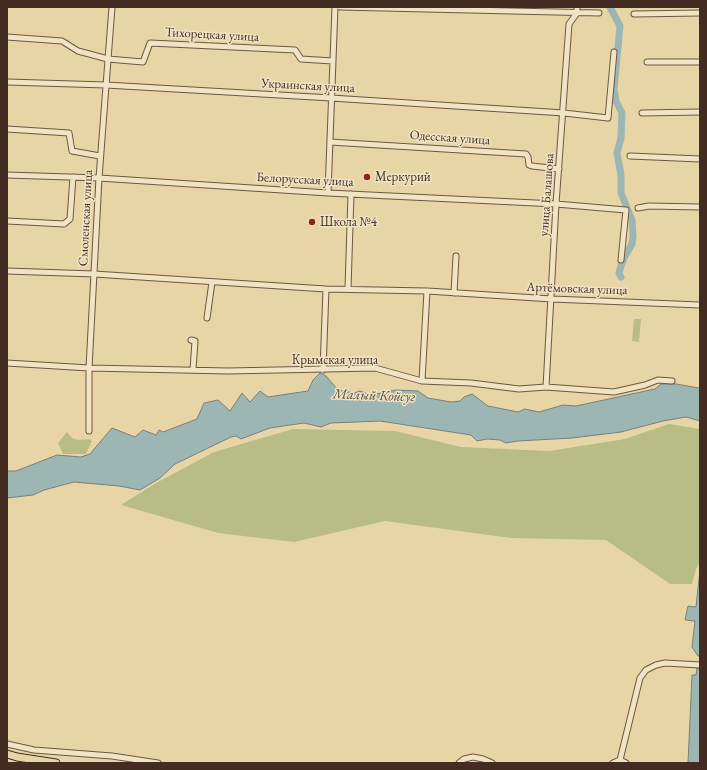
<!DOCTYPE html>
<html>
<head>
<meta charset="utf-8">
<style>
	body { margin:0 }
	#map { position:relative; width:707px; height:770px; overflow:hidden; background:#e8d5a6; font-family:"EB Garamond",serif }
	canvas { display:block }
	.frame { position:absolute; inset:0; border:8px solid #452c22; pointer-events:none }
</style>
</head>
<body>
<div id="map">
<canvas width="707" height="770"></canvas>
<div class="frame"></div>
</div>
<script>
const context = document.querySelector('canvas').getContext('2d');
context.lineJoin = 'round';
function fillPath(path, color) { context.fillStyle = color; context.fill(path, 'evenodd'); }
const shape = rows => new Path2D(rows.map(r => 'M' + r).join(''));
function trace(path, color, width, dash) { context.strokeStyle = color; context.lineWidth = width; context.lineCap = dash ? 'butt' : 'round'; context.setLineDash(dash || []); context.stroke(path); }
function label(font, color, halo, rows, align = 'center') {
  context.font = font + ' "EB Garamond",serif'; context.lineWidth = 3; context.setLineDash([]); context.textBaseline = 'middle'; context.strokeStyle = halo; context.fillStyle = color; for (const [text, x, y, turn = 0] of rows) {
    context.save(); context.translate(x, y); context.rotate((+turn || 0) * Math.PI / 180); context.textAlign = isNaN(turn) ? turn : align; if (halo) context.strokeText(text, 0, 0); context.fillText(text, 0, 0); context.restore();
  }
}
fillPath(shape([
	[634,319,641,319,639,342,632,341],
	[669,424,700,429,700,562,696,569,692,584,670,584,606,540,511,538,385,521,294,542,218,533,121,505,156,483,214,452,293,429,395,431,461,447,549,451,625,439],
	[67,432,72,438,78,440,89,439,92,441,86,454,63,454,58,443]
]), '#b8bd85');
const water = shape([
	[320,373,326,376,338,390,354,393,360,391,371,395,396,390,418,391,428,398,451,402,460,401,464,397,472,394,488,406,518,412,525,409,539,412,563,405,576,406,655,389,661,384,676,384,699,388,700,390,700,421,686,417,663,421,621,432,572,438,518,441,506,443,500,440,487,439,477,441,471,435,380,421,331,423,321,427,304,423,270,428,241,439,236,436,231,437,175,464,160,478,140,490,119,486,74,482,44,490,33,495,7,498,7,471,16,471,57,455,81,457,90,454,112,428,135,437,143,430,156,435,159,430,163,432,197,419,204,403,218,400,230,411,242,393,250,402,260,391,268,397,308,391,313,380,320,373],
	[700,570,700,656,698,656,692,647,695,621,685,620,688,606,696,607,700,570],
	[697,668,700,669,700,763,688,763,692,675,696,675,697,668]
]);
fillPath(water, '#9cb6b3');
trace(water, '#797f79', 1);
trace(shape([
	[610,7,620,26,614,89,616,101,622,113,621,138,617,153,621,175,621,193,632,220,633,236,632,244,624,258,621,266,619,273,621,277]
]), '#9cb6b3', 7);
const minor = shape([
	[340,7,599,13],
	[634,14,700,13],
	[7,37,62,41,78,51,108,59,143,62,150,43,295,50,301,59,333,61],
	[647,62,700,62],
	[7,82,106,85,331,98,564,113,608,118,614,52],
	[642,113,700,112],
	[7,129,69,133,72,151,100,156],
	[330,142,526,154,528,157,529,165,532,166,559,169],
	[630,156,700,159],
	[7,175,99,178,328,193,556,204,626,210,621,260],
	[328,193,335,7],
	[638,208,649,206,700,207],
	[7,221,64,224,70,219,73,177],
	[7,271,94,274,326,289,427,291,552,299,700,305],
	[348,289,351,194],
	[454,293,456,256],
	[207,318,212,282],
	[191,340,195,341,193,370],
	[7,363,89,368,228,371,375,368,422,381,471,383,519,389,546,387,614,392,645,385,658,380,672,381],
	[323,370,326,289],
	[422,381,427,291],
	[546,387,556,204,569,24,577,13,577,7],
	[89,431,89,368,99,178,112,7],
	[7,744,34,750,112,756,158,763],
	[620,760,640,678,646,670,656,665,665,663,700,665],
	[459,763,464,759,473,757,483,759,492,763],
	[613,763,620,760,626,763]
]);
const highway = shape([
	[7,754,17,757,56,763]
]);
trace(minor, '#6e5643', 7);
trace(highway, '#452c22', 9);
trace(minor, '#f0e4c5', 5);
trace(highway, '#e8d5a6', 7);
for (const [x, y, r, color] of [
	[367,177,4,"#8f2418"],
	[312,222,4,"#8f2418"]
]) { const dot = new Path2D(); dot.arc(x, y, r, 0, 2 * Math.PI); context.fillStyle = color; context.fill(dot); trace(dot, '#f0e4c5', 1.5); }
label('13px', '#452c22', '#f0e4c5', [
	["Тихорецкая улица",212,35,3],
	["Украинская улица",308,86,3],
	["Одесская улица",450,138,4],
	["Белорусская улица",305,180,3],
	["улица Балашова",547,195,-86],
	["Смоленская улица",86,218,-87],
	["Артёмовская улица",577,289,2],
	["Крымская улица",335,360]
]);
label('13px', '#452c22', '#f0e4c5', [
	["Меркурий",375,177],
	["Школа №4",320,222]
], 'left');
label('italic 14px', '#56483f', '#f0e4c5', [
	["Малый Койсуг",374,396,2]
]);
</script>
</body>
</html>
